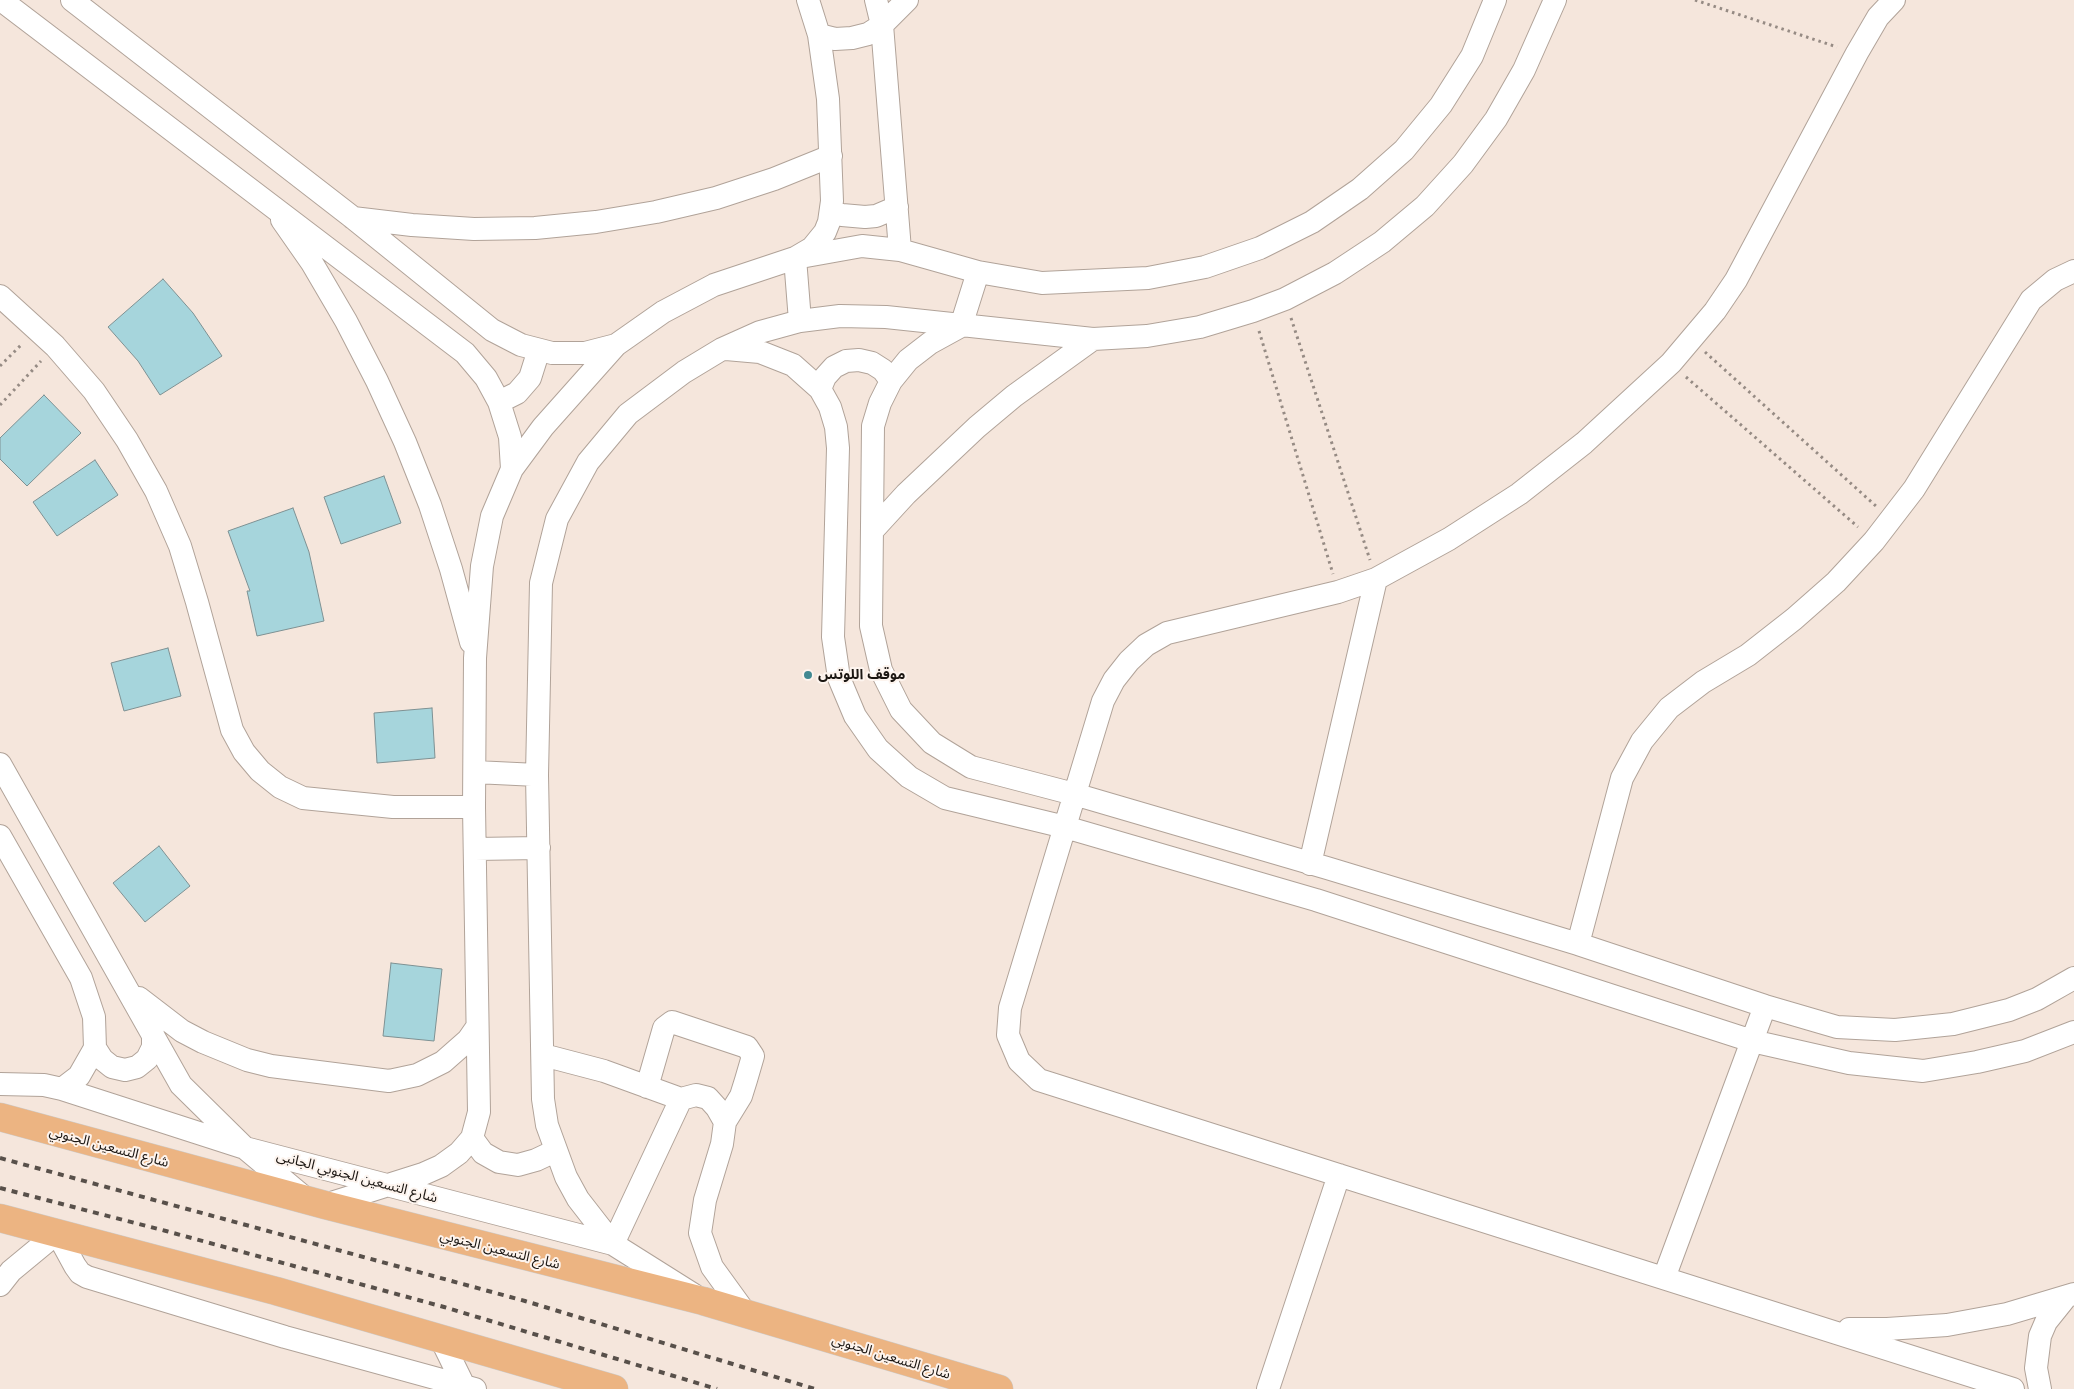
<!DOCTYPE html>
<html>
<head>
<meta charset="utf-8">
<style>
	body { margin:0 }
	canvas { display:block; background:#f5e6dc }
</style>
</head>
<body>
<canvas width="2074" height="1389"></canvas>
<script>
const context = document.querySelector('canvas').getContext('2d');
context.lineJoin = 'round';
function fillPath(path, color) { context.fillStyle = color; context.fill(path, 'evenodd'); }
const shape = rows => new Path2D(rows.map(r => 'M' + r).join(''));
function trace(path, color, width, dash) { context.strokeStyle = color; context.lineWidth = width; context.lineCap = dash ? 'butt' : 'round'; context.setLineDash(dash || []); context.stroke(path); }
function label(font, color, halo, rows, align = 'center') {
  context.font = font + ' Quicksand,"Noto Sans Arabic",sans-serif'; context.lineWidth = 4; context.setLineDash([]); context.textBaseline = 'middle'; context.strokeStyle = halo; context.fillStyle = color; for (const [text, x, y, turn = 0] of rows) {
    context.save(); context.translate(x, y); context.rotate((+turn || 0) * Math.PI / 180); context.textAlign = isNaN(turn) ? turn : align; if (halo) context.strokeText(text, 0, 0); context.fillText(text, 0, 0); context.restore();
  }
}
const building = shape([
	[163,279,193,313,222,356,160,395,138,361,108,327,163,279],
	[44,395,81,433,27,486,0,459,0,438,44,395],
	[95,460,118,495,57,536,33,502,95,460],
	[384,476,401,523,341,544,324,497,384,476],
	[293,508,309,552,324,621,257,636,247,591,250,591,228,531,293,508],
	[168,648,181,696,124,711,111,663,168,648],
	[432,708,435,758,377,763,374,713,432,708],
	[159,846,190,886,145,922,113,883,159,846],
	[391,963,442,969,434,1041,383,1036,391,963]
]);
fillPath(building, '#a6d5dc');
trace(building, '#7e9193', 1);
const minor = shape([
	[1,0,465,353,486,378,499,402,510,437,512,469],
	[72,0,352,217,492,330,521,345,552,353,585,353,616,345],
	[876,0,882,25,900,250],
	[1894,0,1878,17,1857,53,1736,280,1715,311,1671,363,1584,443,1519,494,1449,539,1376,579,1338,592,1167,633,1146,645,1129,661,1114,680,1103,701,1010,1008,1008,1035,1019,1061,1039,1080,2013,1389],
	[819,35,835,39,852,38,868,34,882,25,907,0],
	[832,212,842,215,865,217,876,216,897,207],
	[353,218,412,225,474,229,535,228,596,222,656,212,716,198,774,179,831,156],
	[282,220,312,263,346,321,377,381,405,442,430,505,451,569,471,642],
	[978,272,961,326,930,343,908,360,891,381,880,403,873,426,871,626,881,670,901,710,932,743,971,767,1074,794,1327,868,1578,944,1765,1006,1837,1027,1895,1030,1953,1024,2009,1010,2037,999,2074,978],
	[0,296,55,346,94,391,127,440,156,491,180,546,197,602,232,730,244,752,260,771,280,787,303,798,393,807,474,807],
	[800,321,795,258,812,248,825,232,829,222,832,201,828,99,819,35,808,0],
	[726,349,760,352,793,365,820,389,830,407,836,427,838,448,833,637,839,678,855,716,878,749,909,777,945,798,1065,827,1316,900,1752,1041,1849,1063,1923,1071,1977,1062,2025,1051,2074,1032],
	[820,389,825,377,834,367,846,361,859,360,872,363,883,370,891,381],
	[499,402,517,393,530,378,536,359,536,349],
	[873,530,906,494,977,427,1014,396,1093,339],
	[0,764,181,1085,245,1148,306,1199],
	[475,772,537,775],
	[0,836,81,978,94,1017,95,1048,79,1076,62,1089],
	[475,849,539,848],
	[1310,864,1376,579],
	[1578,944,1622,778,1642,741,1669,708,1703,682,1748,655,1794,619,1836,582,1874,541,1914,489,2031,300,2055,280,2074,271],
	[139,998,182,1031,203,1042,247,1060,271,1066,389,1081,417,1075,443,1062,468,1040,477,1027],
	[95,1048,102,1059,112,1067,125,1070,137,1067,147,1059,153,1047,153,1034],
	[543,1055,604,1071,681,1099],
	[0,1084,44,1085,62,1089,245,1148,613,1244,694,1295],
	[647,1087,664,1028,672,1022,747,1047,753,1056,746,1080,741,1096,725,1122],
	[472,1138,483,1153,499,1162,518,1165,536,1160,555,1151],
	[325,1205,423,1174,441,1166,459,1153,472,1138,479,1112,474,807,475,658,482,566,492,516,512,469,543,427,616,345,663,312,714,285,795,258,862,246,900,250,978,272,1042,283,1148,278,1205,267,1260,248,1312,222,1360,189,1404,150,1441,105,1472,56,1495,0],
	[1664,1278,1765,1006],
	[0,1285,11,1271,57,1233,75,1266,80,1273,87,1277,285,1337,475,1389],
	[746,1314,712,1267,700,1233,705,1200,722,1144,725,1122,717,1108,708,1098,696,1095,681,1099,613,1244,578,1199,566,1177,547,1125,543,1099,537,775,541,583,557,519,588,462,628,414,684,372,722,349,760,332,800,321,840,316,886,317,1093,339,1147,336,1200,327,1253,311,1285,299,1335,273,1382,242,1425,206,1463,164,1496,119,1524,70,1555,0],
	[1849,1329,1887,1329,1947,1325,2007,1314,2074,1294],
	[441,1339,464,1386],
	[1268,1389,1339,1175],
	[2040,1389,2036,1368,2040,1336,2046,1322,2066,1297]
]);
const major = shape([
	[0,1117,325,1205,703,1301,999,1389],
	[0,1218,276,1291,614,1389]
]);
trace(minor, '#b1a399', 24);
trace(major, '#cdcccb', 29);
trace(shape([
	[1695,0,1837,47],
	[1291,318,1370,560],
	[1259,331,1333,574],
	[1705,352,1877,507],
	[0,366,23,343],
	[1686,377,1858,527],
	[0,405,41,361]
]), '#968b84', 3, [2.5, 4]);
trace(minor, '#fff', 22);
trace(major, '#ecb482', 28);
trace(shape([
	[0,1158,525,1301,815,1389],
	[0,1188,166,1231,444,1307,717,1389]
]), '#58504a', 4, [6, 6]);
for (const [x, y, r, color] of [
	[808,675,5,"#428992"]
]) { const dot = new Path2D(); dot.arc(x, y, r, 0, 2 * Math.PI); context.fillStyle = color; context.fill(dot); trace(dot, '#fdf4ee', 2); }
label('bold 14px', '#1b1612', '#fdf4ee', [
	["موقف اللوتس",818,675]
], 'left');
label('14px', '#1b1612', '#fdf4ee', [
	["شارع التسعين الجنوبي",109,1147,15],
	["شارع التسعين الجنوبي الجانبى",357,1177,15],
	["شارع التسعين الجنوبي",500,1250,14],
	["شارع التسعين الجنوبي",891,1357,17]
]);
</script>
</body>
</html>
